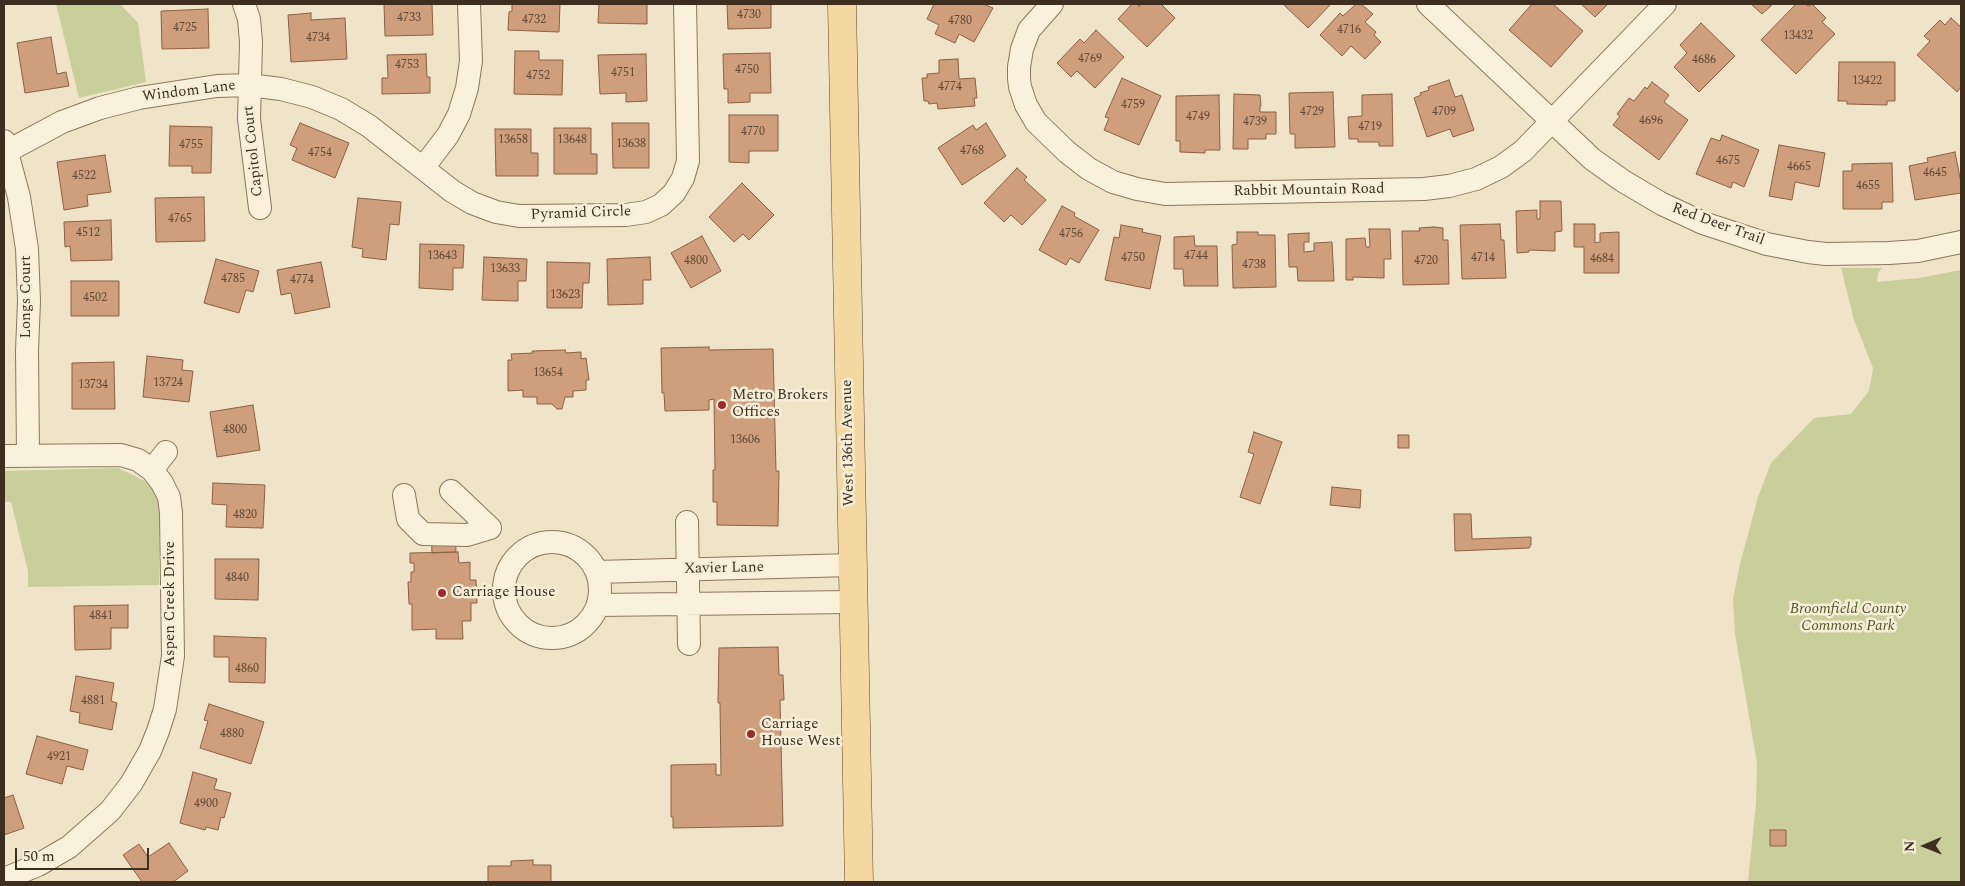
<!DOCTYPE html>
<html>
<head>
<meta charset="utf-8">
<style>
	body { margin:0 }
	#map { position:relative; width:1965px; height:886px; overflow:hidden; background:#f0e4c8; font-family:Spectral,serif }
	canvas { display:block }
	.frame { position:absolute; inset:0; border:5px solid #3d2e20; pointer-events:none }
	.north { position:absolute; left:1900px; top:821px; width:50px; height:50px; -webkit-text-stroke:4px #f7eed8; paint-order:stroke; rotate:269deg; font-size:14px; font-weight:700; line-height:20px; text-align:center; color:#3d2e20 }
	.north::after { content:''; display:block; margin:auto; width:18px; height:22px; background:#3d2e20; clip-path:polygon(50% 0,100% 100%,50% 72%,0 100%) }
	.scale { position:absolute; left:15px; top:848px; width:134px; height:22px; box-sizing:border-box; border:2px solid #3d2e20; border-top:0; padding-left:6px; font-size:15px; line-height:18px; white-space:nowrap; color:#3d2e20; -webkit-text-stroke:4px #f7eed8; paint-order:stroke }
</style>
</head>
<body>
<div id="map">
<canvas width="1965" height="886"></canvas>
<div class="frame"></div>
<div class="north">N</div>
<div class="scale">50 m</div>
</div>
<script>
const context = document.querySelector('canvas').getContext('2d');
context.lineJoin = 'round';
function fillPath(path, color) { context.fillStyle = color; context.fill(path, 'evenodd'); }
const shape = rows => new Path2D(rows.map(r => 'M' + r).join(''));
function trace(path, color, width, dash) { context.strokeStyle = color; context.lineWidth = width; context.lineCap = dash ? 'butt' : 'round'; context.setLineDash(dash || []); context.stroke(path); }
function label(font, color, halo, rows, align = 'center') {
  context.font = font + ' Spectral,serif'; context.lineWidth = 5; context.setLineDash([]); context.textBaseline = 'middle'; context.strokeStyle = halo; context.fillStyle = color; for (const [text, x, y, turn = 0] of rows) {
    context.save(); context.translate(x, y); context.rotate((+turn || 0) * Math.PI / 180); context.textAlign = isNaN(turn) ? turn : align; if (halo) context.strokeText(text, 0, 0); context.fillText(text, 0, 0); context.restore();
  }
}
fillPath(shape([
	[56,4,120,4,138,23,146,82,79,98],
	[1841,268,1882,268,1878,273,1877,282,1919,278,1961,270,1961,882,1748,882,1756,803,1757,763,1735,634,1733,599,1740,564,1758,497,1771,463,1814,418,1851,414,1869,391,1873,368,1854,320],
	[118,468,143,480,152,488,157,498,159,512,159,585,28,587,28,571,11,502,4,502,4,471]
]), '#c9cf9b');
const building = shape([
	[384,4,432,4,433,35,385,36,384,4],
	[512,4,560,4,559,32,508,30,509,12,512,11,512,4],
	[599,4,647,4,647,24,598,23,599,4],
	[727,4,771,4,771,28,728,29,727,4],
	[934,4,983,4,993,8,974,42,959,34,955,43,935,34,939,25,927,19,934,4],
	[1132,4,1137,4,1140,7,1138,4,1163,4,1162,5,1175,18,1147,47,1118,19,1132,4],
	[1283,4,1331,4,1308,28,1283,4],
	[1356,4,1361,4,1373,14,1365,22,1376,32,1374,35,1381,42,1365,59,1351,46,1342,56,1320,35,1340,13,1343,16,1356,4],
	[1532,4,1553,4,1583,31,1551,67,1509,30,1532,4],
	[1581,4,1608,4,1595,17,1581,4],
	[1751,4,1773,4,1762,14,1751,4],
	[1796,4,1806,4,1808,6,1812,4,1826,18,1822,22,1835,34,1796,74,1761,40,1796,4],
	[208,9,209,48,162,49,161,11,208,9],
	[311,13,311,20,345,18,347,59,291,62,288,15,311,13],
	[1951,18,1961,27,1961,87,1957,92,1917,55,1930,41,1924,36,1940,20,1945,25,1951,18],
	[1701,23,1735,56,1699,92,1674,67,1687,53,1680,45,1701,23],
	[1096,30,1124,57,1095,88,1077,71,1071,77,1057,63,1080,39,1084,43,1096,30],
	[51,37,57,74,66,72,69,86,25,93,17,43,51,37],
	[515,51,539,51,539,60,563,60,562,95,514,94,515,51],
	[770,53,771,93,750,93,750,102,728,103,728,89,724,89,723,54,770,53],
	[426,54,427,77,430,77,430,93,382,94,382,78,388,78,387,55,426,54],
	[646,54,647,101,626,102,626,93,600,94,598,55,646,54],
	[958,59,959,79,975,78,977,98,974,98,975,106,938,109,937,103,929,104,928,101,924,101,922,78,927,78,927,74,939,73,939,60,958,59],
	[1839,62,1895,62,1895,101,1887,101,1887,105,1847,104,1847,101,1838,101,1839,62],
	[1122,78,1161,96,1139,145,1104,130,1109,118,1105,117,1122,78],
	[1449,80,1455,97,1462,95,1474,130,1453,137,1450,129,1427,137,1414,98,1421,95,1420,93,1429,90,1428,87,1449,80],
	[1652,82,1669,95,1664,102,1688,120,1659,160,1613,125,1620,116,1617,114,1629,98,1634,101,1645,87,1647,89,1652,82],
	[1333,92,1335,147,1295,148,1295,134,1290,134,1289,93,1333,92],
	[1234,94,1260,95,1261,106,1260,106,1260,112,1276,112,1276,134,1266,134,1266,139,1248,139,1248,149,1233,149,1234,94],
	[1392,94,1393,146,1379,146,1379,142,1358,142,1358,139,1349,139,1348,117,1362,116,1362,95,1392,94],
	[1219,95,1220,150,1205,150,1205,153,1180,152,1180,141,1176,141,1176,96,1219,95],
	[729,115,778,115,778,151,749,151,749,163,729,162,729,115],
	[300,123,349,143,335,178,292,160,297,148,290,145,300,123],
	[612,123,649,123,649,168,613,168,612,123],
	[986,123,1006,156,962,185,938,148,973,125,976,130,986,123],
	[170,126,212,127,211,173,192,173,192,166,169,166,170,126],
	[554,128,591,128,591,154,597,154,597,174,554,174,554,128],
	[495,129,531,129,531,153,538,153,538,176,496,176,495,129],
	[1722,135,1759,150,1744,187,1733,182,1731,188,1696,174,1711,138,1720,141,1722,135],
	[1779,145,1825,153,1819,187,1795,182,1792,200,1769,196,1779,145],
	[1955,152,1961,183,1961,193,1915,200,1909,166,1928,162,1927,158,1955,152],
	[105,155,111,192,87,195,88,206,64,210,57,162,105,155],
	[1892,163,1893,202,1882,202,1882,209,1843,209,1843,171,1852,171,1852,164,1892,163],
	[1017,168,1027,177,1024,180,1046,200,1022,225,1011,215,1004,222,984,203,1017,168],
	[742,183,774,215,749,240,743,234,734,242,709,217,742,183],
	[204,197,205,241,156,242,155,198,204,197],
	[358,198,401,202,399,225,390,224,386,260,362,257,363,249,352,247,358,198],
	[1540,201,1561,201,1562,231,1555,232,1555,251,1529,250,1529,252,1517,253,1516,211,1537,210,1537,219,1540,219,1540,201],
	[1062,206,1075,213,1074,216,1099,230,1079,263,1070,258,1066,265,1039,250,1062,206],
	[111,220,112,260,71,261,70,246,65,247,64,222,111,220],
	[1500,224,1501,240,1504,240,1506,278,1462,279,1460,225,1500,224],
	[1574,224,1595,224,1595,243,1600,242,1600,233,1619,232,1619,273,1584,273,1584,247,1574,247,1574,224],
	[1121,225,1143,229,1142,232,1161,236,1150,289,1105,280,1114,237,1119,238,1121,225],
	[1434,227,1443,228,1443,240,1448,240,1449,284,1403,285,1402,231,1420,231,1419,228,1434,227],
	[1369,229,1390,229,1391,259,1384,259,1384,278,1353,277,1353,280,1346,280,1346,239,1365,238,1366,247,1370,247,1369,229],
	[1237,232,1258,232,1258,235,1275,235,1276,287,1233,288,1232,245,1237,244,1237,232],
	[1309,233,1309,242,1304,242,1304,252,1314,251,1314,243,1332,242,1334,281,1298,281,1297,267,1289,267,1288,234,1309,233],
	[702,236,721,271,691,288,671,253,702,236],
	[1194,236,1195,246,1217,246,1218,286,1184,286,1183,269,1174,269,1174,237,1194,236],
	[420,244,464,245,463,268,453,268,453,290,419,288,420,244],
	[484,257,527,259,526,281,518,281,518,301,482,300,484,257],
	[650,257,651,280,643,280,643,304,608,305,607,259,650,257],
	[216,259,259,271,253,292,246,290,239,313,204,303,216,259],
	[321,262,330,307,295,314,291,293,281,295,277,270,321,262],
	[547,262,590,263,589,283,583,283,582,308,547,308,547,262],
	[71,281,119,281,119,316,71,316,71,281],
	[709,347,709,350,773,349,776,471,779,471,778,526,717,525,717,502,713,502,713,470,715,470,714,399,709,400,709,410,665,411,664,393,662,393,661,348,709,347],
	[565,350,566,353,581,352,581,359,586,358,589,380,586,380,586,390,573,391,573,397,565,397,562,409,557,409,552,404,537,404,537,397,523,397,523,390,508,391,508,360,512,360,511,354,533,353,532,351,565,350],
	[147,356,183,360,182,370,193,371,189,402,143,397,147,356],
	[114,362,115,409,72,409,72,363,114,362],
	[253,405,260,450,217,457,210,412,253,405],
	[1254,432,1282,442,1260,504,1240,497,1254,454,1248,452,1254,432],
	[1398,435,1409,435,1409,448,1398,448,1398,435],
	[213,483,265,485,263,528,226,527,227,505,212,504,213,483],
	[1332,487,1361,490,1360,508,1330,505,1332,487],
	[1454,514,1471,514,1472,539,1531,537,1531,545,1529,548,1455,551,1454,514],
	[431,525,455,525,456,552,432,553,431,525],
	[458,552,459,563,470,562,470,580,476,580,477,603,471,603,471,621,462,621,463,639,436,639,436,629,412,630,412,604,409,604,408,582,411,582,411,572,414,572,414,563,410,563,410,553,458,552],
	[215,559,259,559,258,600,215,599,215,559],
	[128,605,128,628,111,628,111,649,75,650,74,606,128,605],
	[214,636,266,638,265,683,229,682,229,657,214,657,214,636],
	[778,647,779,675,783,675,784,700,780,700,783,826,673,828,673,817,671,817,671,765,716,764,716,775,721,775,720,703,718,703,719,648,778,647],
	[76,676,114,683,111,701,117,703,112,730,79,723,80,713,70,711,76,676],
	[209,704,264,722,251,764,200,748,208,721,204,720,209,704],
	[37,736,88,750,83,770,67,766,62,784,26,774,37,736],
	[193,772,217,779,214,789,231,793,224,818,221,817,218,830,206,827,205,830,180,823,193,772],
	[13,795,24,828,4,835,4,798,13,795],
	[1770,830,1786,830,1786,846,1770,846,1770,830],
	[169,843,188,871,173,882,142,882,123,855,139,844,148,857,169,843],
	[533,860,533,865,551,865,551,882,488,882,488,866,511,866,511,861,533,860]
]);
fillPath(building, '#cf9f7d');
trace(building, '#8d5f41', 1);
const minor = shape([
	[244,4,249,19,251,42,249,119,260,208],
	[1052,4,1029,30,1022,49,1019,67,1019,78,1020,87,1026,105,1036,122,1067,152,1089,169,1113,182,1137,189,1165,194,1424,189,1449,186,1476,179,1501,167,1523,151,1665,4],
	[1428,4,1592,159,1623,181,1662,204,1703,223,1767,244,1808,252,1826,254,1889,253,1918,251,1961,242],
	[4,141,19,197,27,249,29,301,27,351,28,455],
	[4,153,62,122,100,108,139,98,217,86,249,85,281,89,312,97,341,109,369,126,452,191,472,203,496,212,519,216,626,215,646,212,661,205,674,193,683,178,688,161,685,4],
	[423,168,448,135,459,114,467,88,471,61,469,4],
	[4,456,121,455,138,460,152,470,162,483,169,497,171,513,173,656,165,709,158,731,150,751,131,784,110,811,69,847,38,865,4,879],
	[152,470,166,452],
	[451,491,490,528],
	[404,495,408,519,423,534,467,535,490,528],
	[687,522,689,644],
	'504 590a48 48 0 1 1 96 0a48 48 0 1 1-96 0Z',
	[597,572,851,565],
	[598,605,852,602]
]);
const major = shape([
	[842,4,859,882]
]);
trace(minor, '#8d765c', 24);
trace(major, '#5b4430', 29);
trace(minor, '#faf1dc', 22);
trace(major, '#f3d9a0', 28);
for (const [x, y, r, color] of [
	[722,405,5,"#9e2a2b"],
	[442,593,5,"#9e2a2b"],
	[751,734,5,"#9e2a2b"]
]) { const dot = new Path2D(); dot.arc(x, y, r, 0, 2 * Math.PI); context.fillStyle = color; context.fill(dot); trace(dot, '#f7eed8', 2); }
label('12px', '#624a37', null, [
	["4730",749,16],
	["4733",409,19],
	["4732",534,21],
	["4780",960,22],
	["4725",185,29],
	["4716",1349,31],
	["13432",1798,37],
	["4734",318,39],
	["4769",1090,60],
	["4686",1704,61],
	["4753",407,66],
	["4750",747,71],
	["4751",623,74],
	["4752",538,77],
	["13422",1867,82],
	["4774",950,88],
	["4759",1133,106],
	["4729",1312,113],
	["4709",1444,113],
	["4749",1198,118],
	["4696",1651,122],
	["4739",1255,123],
	["4719",1370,128],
	["4770",753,133],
	["13658",513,141],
	["13648",572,141],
	["13638",631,145],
	["4755",191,146],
	["4768",972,152],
	["4754",320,154],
	["4675",1728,162],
	["4665",1799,168],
	["4645",1935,174],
	["4522",84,177],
	["4655",1868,187],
	["4765",180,220],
	["4512",88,234],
	["4756",1071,235],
	["13643",442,257],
	["4744",1196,257],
	["4750",1133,259],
	["4714",1483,259],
	["4684",1602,260],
	["4800",696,262],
	["4720",1426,262],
	["4738",1254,266],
	["13633",505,270],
	["4785",233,280],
	["4774",302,281],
	["13623",565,296],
	["4502",95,299],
	["13654",548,374],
	["13724",168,384],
	["13734",93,386],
	["4800",235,431],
	["13606",745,441],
	["4820",245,516],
	["4840",237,579],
	["4841",101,617],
	["4860",247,670],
	["4881",93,702],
	["4880",232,735],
	["4921",59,758],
	["4900",206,805]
]);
label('15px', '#3d2e20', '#f7eed8', [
	["Windom Lane",189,92,-7],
	["Capitol Court",254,151,-96],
	["Rabbit Mountain Road",1309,191,-1],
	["Pyramid Circle",581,214,-2],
	["Red Deer Trail",1718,225,20],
	["Longs Court",27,297,-90],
	["West 136th Avenue",849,443,-91],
	["Xavier Lane",724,569,-1],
	["Aspen Creek Drive",171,604,-90]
]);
label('15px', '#3d2e20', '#f7eed8', [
	["Metro Brokers",732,396],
	["Offices",732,413],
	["Carriage House",452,593],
	["Carriage",761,725],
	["House West",761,742]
], 'left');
label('italic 15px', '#4d5a26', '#f7eed8', [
	["Broomfield County",1848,610],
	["Commons Park",1848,627]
]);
</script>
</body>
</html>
